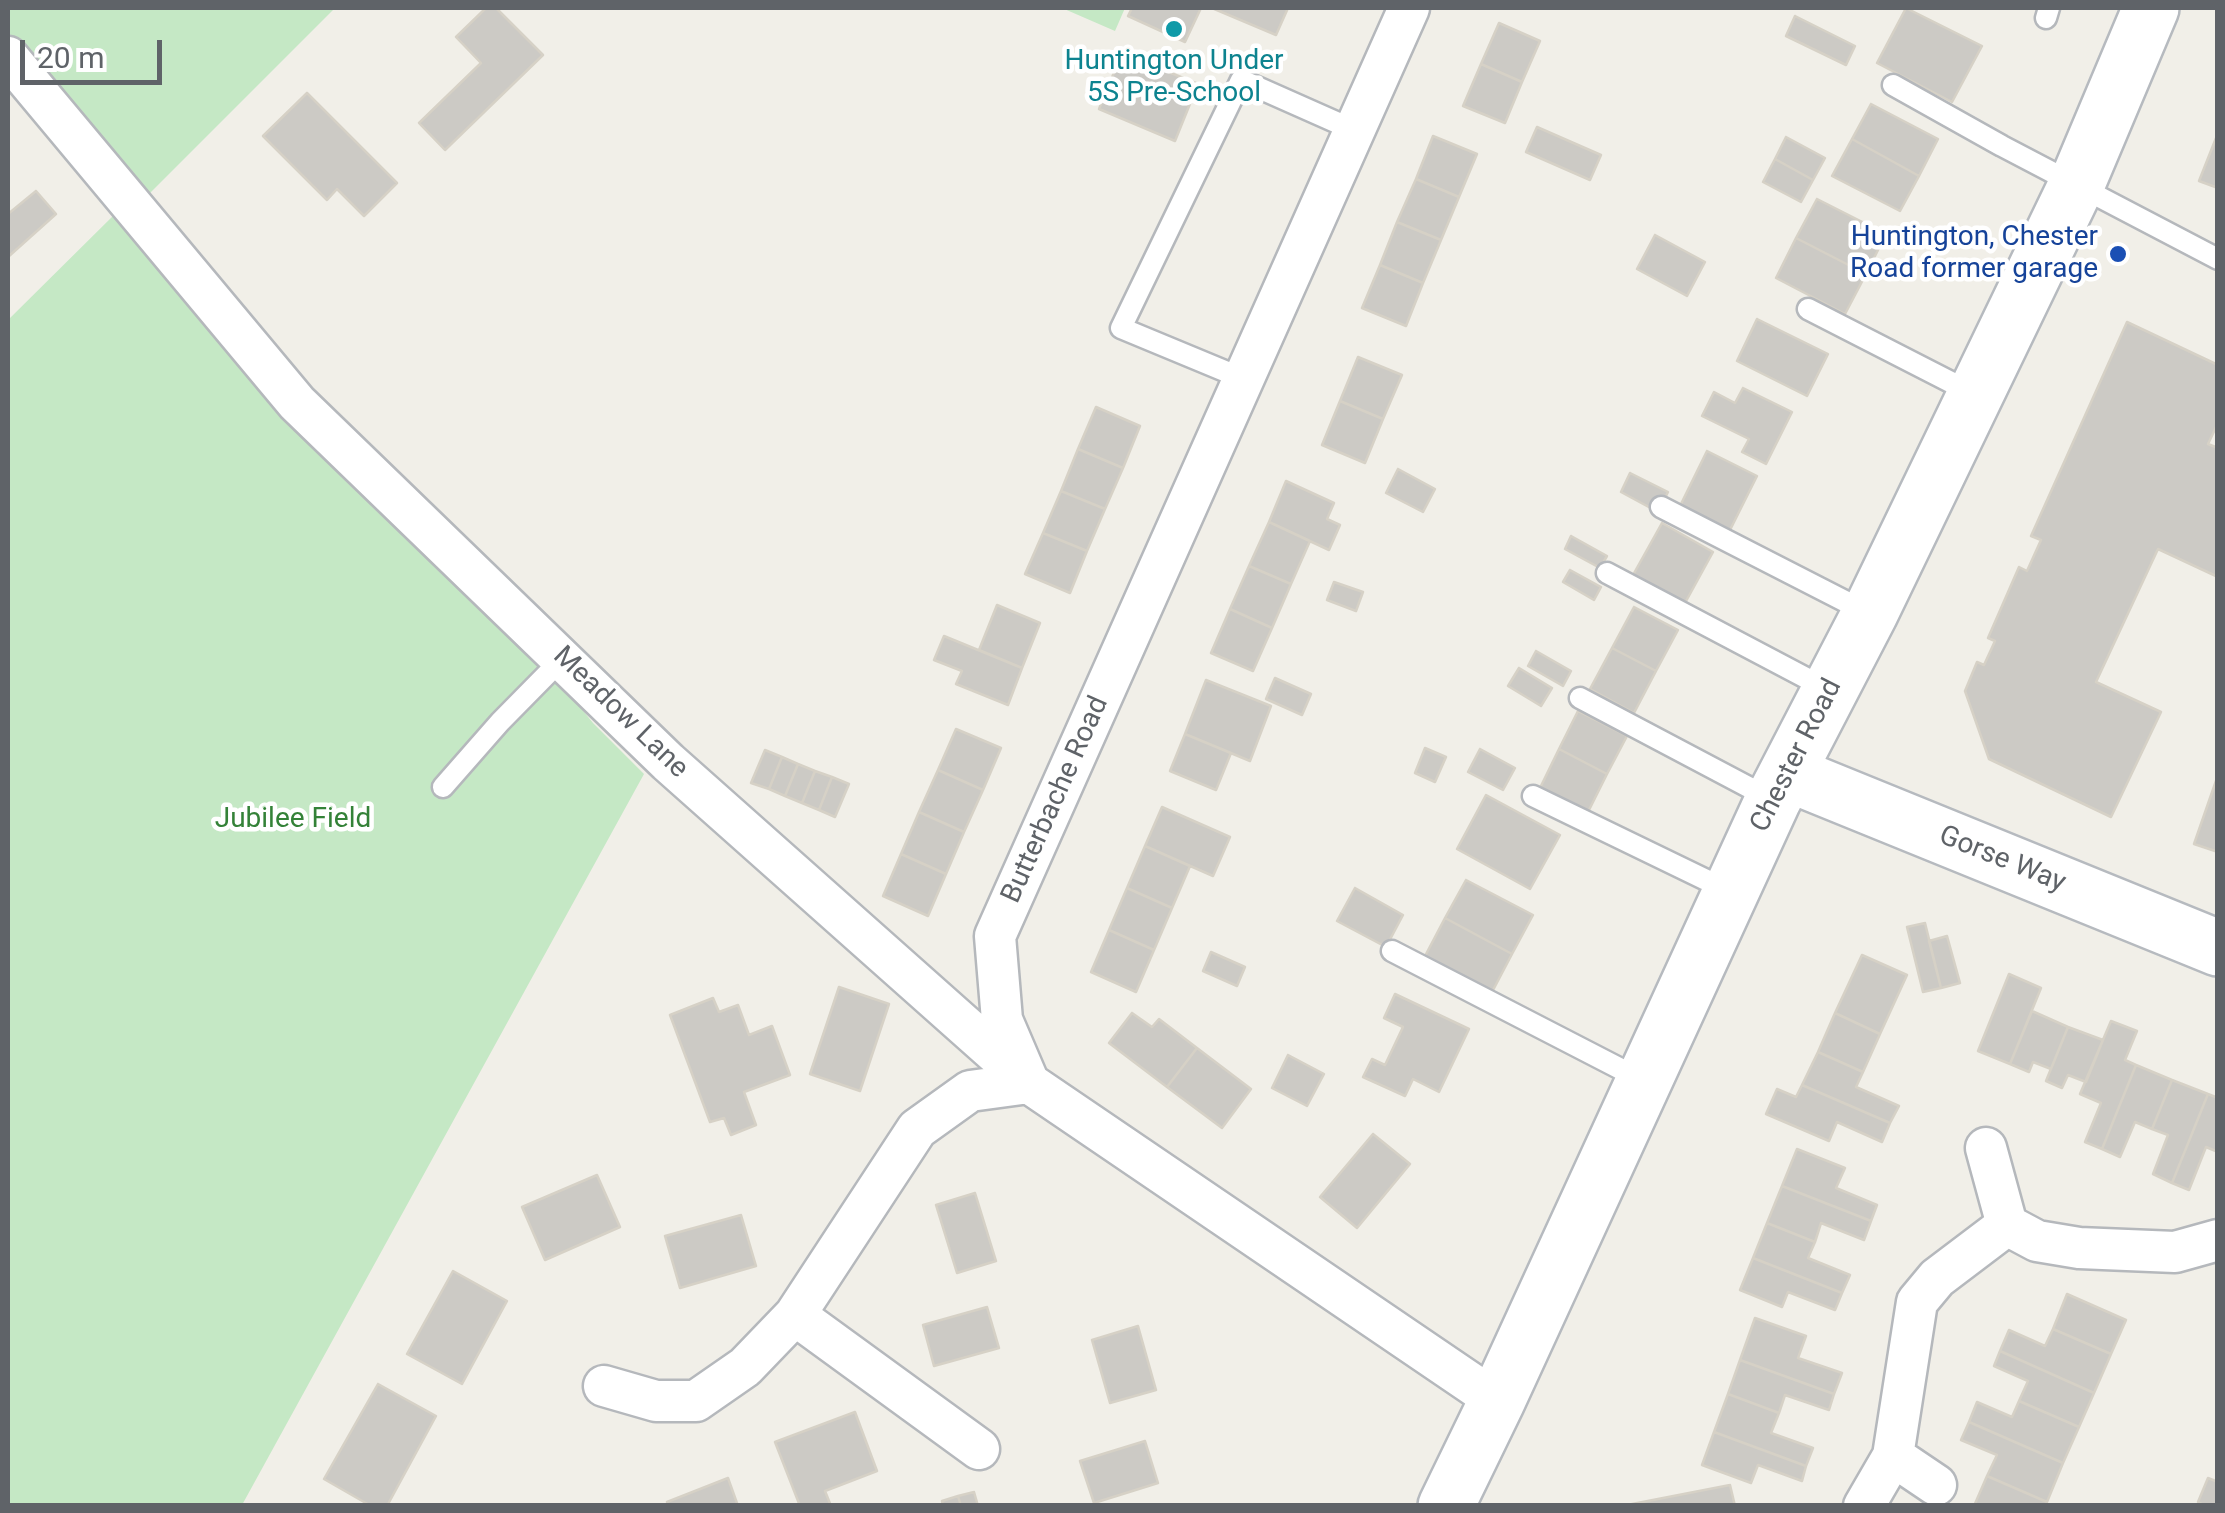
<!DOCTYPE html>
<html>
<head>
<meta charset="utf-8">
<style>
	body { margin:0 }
	#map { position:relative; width:2225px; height:1513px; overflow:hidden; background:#f1efe8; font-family:Roboto,sans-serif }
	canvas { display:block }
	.frame { position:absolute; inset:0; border:10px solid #5f6368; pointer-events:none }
	.scale { position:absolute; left:20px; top:40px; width:142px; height:45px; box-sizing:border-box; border:5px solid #5f6368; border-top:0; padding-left:12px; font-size:30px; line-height:35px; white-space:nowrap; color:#5f6368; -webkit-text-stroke:8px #fff; paint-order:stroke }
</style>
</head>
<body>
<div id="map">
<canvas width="2225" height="1513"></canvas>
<div class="frame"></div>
<div class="scale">20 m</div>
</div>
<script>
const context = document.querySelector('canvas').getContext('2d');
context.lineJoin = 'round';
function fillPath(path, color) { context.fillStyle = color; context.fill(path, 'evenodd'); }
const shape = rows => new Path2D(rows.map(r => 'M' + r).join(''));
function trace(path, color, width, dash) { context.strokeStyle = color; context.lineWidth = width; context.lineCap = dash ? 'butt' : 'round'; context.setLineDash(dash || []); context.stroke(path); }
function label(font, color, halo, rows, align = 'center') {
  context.font = font + ' Roboto,sans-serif'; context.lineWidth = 9; context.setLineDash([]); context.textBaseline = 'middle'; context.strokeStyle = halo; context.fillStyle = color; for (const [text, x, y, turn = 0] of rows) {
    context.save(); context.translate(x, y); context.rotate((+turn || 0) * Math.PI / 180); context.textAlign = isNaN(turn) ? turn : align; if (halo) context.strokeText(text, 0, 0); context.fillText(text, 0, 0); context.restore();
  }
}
fillPath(shape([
	[8,8,335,8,146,197,8,32],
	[1062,8,1125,8,1115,31],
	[118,211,543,661,593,723,644,774,242,1505,8,1505,8,320]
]), '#c5e8c5');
const building = shape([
	[486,8,496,8,543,55,445,150,419,123,481,63,456,37,486,8],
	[1132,8,1201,8,1185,42,1128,16,1132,8],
	[1212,8,1288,8,1276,35,1212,8],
	[1906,8,1982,46,1952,102,1877,63,1906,8],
	[1795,16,1855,46,1846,65,1786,36,1795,16],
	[1499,23,1540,41,1522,82,1481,64,1499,23],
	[1122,53,1198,84,1175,141,1099,109,1122,53],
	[1481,64,1522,82,1505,123,1463,106,1481,64],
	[307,93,397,183,364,216,337,189,327,200,263,136,307,93],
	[1871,104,1938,139,1919,176,1852,139,1871,104],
	[1537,127,1601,155,1590,180,1526,152,1537,127],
	[1433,136,1477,154,1459,197,1416,179,1433,136],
	[1786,137,1825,158,1813,180,1775,159,1786,137],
	[2216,138,2218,139,2218,188,2199,181,2216,138],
	[1852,139,1919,176,1900,211,1832,176,1852,139],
	[1775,159,1813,180,1801,202,1763,182,1775,159],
	[1416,179,1459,197,1441,240,1397,222,1416,179],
	[36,191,56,214,8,257,8,214,36,191],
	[1817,199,1886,234,1866,274,1796,238,1817,199],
	[1397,222,1441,240,1423,283,1380,265,1397,222],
	[1655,235,1705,262,1687,296,1637,269,1655,235],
	[1796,238,1866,274,1845,314,1776,278,1796,238],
	[1380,265,1423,283,1406,326,1362,308,1380,265],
	[1757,319,1828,354,1807,396,1737,361,1757,319],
	[2127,322,2218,365,2218,423,2208,444,2218,448,2218,577,2158,549,2096,682,2161,712,2111,817,1989,759,1965,691,1977,662,1984,665,1995,641,1988,638,2019,567,2027,571,2041,540,2031,536,2127,322],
	[1358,357,1402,375,1383,419,1340,401,1358,357],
	[1743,388,1792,412,1766,464,1742,452,1749,439,1702,416,1714,392,1735,403,1743,388],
	[1340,401,1383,419,1365,463,1322,445,1340,401],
	[1096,407,1140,426,1123,468,1078,449,1096,407],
	[1078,449,1123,468,1105,509,1061,491,1078,449],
	[1707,451,1757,476,1730,530,1680,506,1707,451],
	[1398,469,1435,489,1423,512,1386,493,1398,469],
	[1630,473,1668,492,1658,512,1621,492,1630,473],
	[1286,481,1334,503,1327,519,1340,525,1329,550,1269,522,1286,481],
	[1061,491,1105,509,1087,551,1043,533,1061,491],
	[1269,522,1310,541,1291,584,1249,566,1269,522],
	[1662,523,1713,552,1685,603,1633,575,1662,523],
	[1043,533,1087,551,1070,593,1025,574,1043,533],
	[1571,536,1607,556,1600,568,1565,549,1571,536],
	[1249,566,1291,584,1272,628,1230,609,1249,566],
	[1570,570,1601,587,1594,600,1563,582,1570,570],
	[1334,582,1363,592,1356,611,1327,600,1334,582],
	[997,605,1040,623,1022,668,979,650,997,605],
	[1634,607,1678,630,1656,671,1612,648,1634,607],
	[1230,609,1272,628,1253,671,1211,653,1230,609],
	[944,636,1022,668,1008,705,956,684,962,671,934,660,944,636],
	[1612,648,1656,671,1634,713,1590,689,1612,648],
	[1536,651,1571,671,1563,686,1528,666,1536,651],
	[1519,668,1552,688,1541,706,1508,686,1519,668],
	[1275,678,1311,694,1302,715,1266,699,1275,678],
	[1206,680,1271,706,1250,761,1185,734,1206,680],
	[1578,711,1627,736,1607,774,1559,749,1578,711],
	[956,729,1001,748,983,790,938,770,956,729],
	[1185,734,1231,753,1216,790,1170,771,1185,734],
	[1425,748,1446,757,1435,782,1415,773,1425,748],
	[1480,749,1515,768,1503,790,1468,772,1480,749],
	[1559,749,1607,774,1588,812,1540,788,1559,749],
	[765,750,782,757,769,789,751,783,765,750],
	[782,757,798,764,785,796,769,789,782,757],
	[798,764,815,771,802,803,785,796,798,764],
	[938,770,983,790,964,832,919,812,938,770],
	[815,771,832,777,819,810,802,803,815,771],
	[2218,775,2218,852,2194,844,2218,775],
	[832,777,849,784,835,817,819,810,832,777],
	[1486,795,1560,835,1530,889,1457,849,1486,795],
	[1162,807,1230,837,1213,876,1145,846,1162,807],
	[919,812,964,832,946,874,901,854,919,812],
	[1145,846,1190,866,1172,908,1127,888,1145,846],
	[901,854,946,874,928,916,883,896,901,854],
	[1466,880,1533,915,1512,954,1445,918,1466,880],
	[1127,888,1172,908,1154,950,1109,930,1127,888],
	[1355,888,1403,915,1386,947,1337,921,1355,888],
	[1445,918,1512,954,1491,994,1424,958,1445,918],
	[1925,923,1941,988,1923,992,1907,927,1925,923],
	[1109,930,1154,950,1136,992,1091,972,1109,930],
	[1947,936,1960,983,1941,988,1929,941,1947,936],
	[1211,952,1245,967,1237,986,1203,971,1211,952],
	[1862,955,1907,975,1880,1034,1835,1013,1862,955],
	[2009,974,2041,988,2010,1064,1978,1051,2009,974],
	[839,987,889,1004,860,1091,810,1074,839,987],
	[1395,994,1469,1029,1439,1092,1413,1079,1405,1096,1363,1077,1372,1059,1385,1065,1403,1027,1384,1018,1395,994],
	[713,998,719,1012,738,1005,749,1035,772,1026,790,1075,744,1092,756,1125,731,1135,724,1118,710,1122,670,1015,713,998],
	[2032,1011,2068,1027,2051,1069,2033,1062,2029,1072,2010,1064,2032,1011],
	[1132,1013,1152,1027,1159,1019,1197,1048,1167,1087,1109,1043,1132,1013],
	[1835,1013,1880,1034,1863,1072,1818,1052,1835,1013],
	[2111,1021,2137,1031,2125,1060,2136,1065,2102,1149,2085,1142,2101,1103,2080,1094,2111,1021],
	[2068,1027,2103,1040,2086,1082,2068,1075,2062,1088,2046,1081,2068,1027],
	[1197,1048,1251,1089,1222,1128,1167,1087,1197,1048],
	[1818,1052,1863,1072,1856,1087,1899,1106,1890,1123,1802,1085,1818,1052],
	[1288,1055,1324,1074,1307,1106,1272,1088,1288,1055],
	[2136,1065,2172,1080,2152,1129,2135,1122,2120,1157,2102,1149,2136,1065],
	[2172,1080,2208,1094,2172,1183,2153,1174,2168,1135,2152,1129,2172,1080],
	[1802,1085,1890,1123,1882,1142,1837,1122,1829,1141,1766,1114,1777,1089,1796,1097,1802,1085],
	[2208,1094,2218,1098,2218,1152,2206,1147,2189,1190,2172,1183,2208,1094],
	[1373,1134,1410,1164,1357,1228,1320,1197,1373,1134],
	[1797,1149,1845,1168,1836,1188,1877,1205,1871,1221,1782,1186,1797,1149],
	[597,1175,620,1227,545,1260,522,1207,597,1175],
	[1782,1186,1871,1221,1864,1240,1821,1223,1815,1242,1767,1223,1782,1186],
	[975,1193,996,1261,957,1273,936,1205,975,1193],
	[741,1215,756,1266,680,1288,665,1236,741,1215],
	[1767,1223,1815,1242,1808,1258,1850,1275,1842,1293,1753,1258,1767,1223],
	[1753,1258,1842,1293,1835,1310,1788,1292,1782,1307,1740,1290,1753,1258],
	[453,1271,507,1301,462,1384,407,1354,453,1271],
	[2067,1294,2126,1320,2111,1354,2053,1329,2067,1294],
	[987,1307,999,1348,934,1366,923,1325,987,1307],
	[1755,1318,1806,1336,1798,1358,1842,1373,1834,1394,1740,1360,1755,1318],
	[1138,1326,1156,1390,1110,1403,1092,1340,1138,1326],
	[2053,1329,2111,1354,2094,1393,2000,1351,2009,1330,2045,1346,2053,1329],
	[2000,1351,2094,1393,2079,1427,2019,1401,2028,1381,1994,1366,2000,1351],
	[1740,1360,1834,1394,1829,1410,1785,1395,1779,1413,1728,1394,1740,1360],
	[378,1384,436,1416,387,1506,371,1506,324,1479,378,1384],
	[1728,1394,1779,1413,1771,1433,1813,1448,1806,1466,1714,1432,1728,1394],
	[2019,1401,2079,1427,2063,1463,1969,1422,1977,1402,2012,1417,2019,1401],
	[855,1412,877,1471,825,1491,831,1506,800,1506,775,1442,855,1412],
	[1969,1422,2063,1463,2047,1502,1987,1476,1997,1455,1961,1440,1969,1422],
	[1714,1432,1806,1466,1802,1481,1758,1465,1751,1483,1702,1465,1714,1432],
	[1145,1441,1158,1483,1094,1503,1080,1461,1145,1441],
	[1987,1476,2047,1502,2045,1506,1974,1506,1987,1476],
	[728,1478,738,1506,668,1506,667,1502,728,1478],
	[2208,1478,2218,1482,2218,1506,2206,1506,2198,1502,2208,1478],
	[1730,1485,1735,1506,1622,1506,1730,1485],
	[974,1492,978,1506,961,1506,958,1496,974,1492],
	[958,1496,961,1506,943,1506,942,1501,958,1496]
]);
fillPath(building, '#cccac5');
trace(building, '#d6d1c6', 2.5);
const lane = shape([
	[2046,18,2049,8],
	[1893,85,2002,146,2218,259],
	[1808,309,1974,394],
	[1244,379,1121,328,1241,80,1356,131],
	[1661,507,1868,613],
	[1607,573,1827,689],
	[1580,698,1773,800],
	[443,787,500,722,563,658],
	[1533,796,1729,891],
	[1392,951,1644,1081]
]);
const street = shape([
	[1409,8,995,936,1002,1020,1029,1083,1497,1401],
	[8,57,297,403,668,762,1019,1074],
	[1986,1148,2007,1225,2037,1241,2079,1248,2175,1252,2218,1240],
	[604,1386,656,1401,696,1401,745,1367,795,1315],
	[979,1449,795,1315,917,1129,970,1091,1029,1083],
	[1893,1456,1936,1485],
	[1864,1506,1893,1456,1917,1302,1937,1278,2007,1225]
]);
const secondary = shape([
	[1787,773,2218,948],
	[1446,1506,1497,1401,1773,800,1870,613,2076,186,2151,8]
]);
trace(lane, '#b5b8bc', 25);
trace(street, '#b5b8bc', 45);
trace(secondary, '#b6babf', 60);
trace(lane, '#fff', 20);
trace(street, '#fff', 40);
trace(secondary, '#fff', 55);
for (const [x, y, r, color] of [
	[1174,29,10,"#0f9aa8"],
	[2118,254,10,"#1a4fb4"]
]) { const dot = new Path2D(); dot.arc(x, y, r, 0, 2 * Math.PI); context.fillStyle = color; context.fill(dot); trace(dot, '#fff', 4); }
label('28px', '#0d838f', '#fff', [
	["Huntington Under",1174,62],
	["5S Pre-School",1174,94]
]);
label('28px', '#164399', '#fff', [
	["Huntington, Chester",2098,238],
	["Road former garage",2098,270]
], 'right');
label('28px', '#5f6368', '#fff', [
	["Meadow Lane",620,713,44],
	["Chester Road",1797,756,-63],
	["Butterbache Road",1056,800,-66],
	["Gorse Way",2002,860,22]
]);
label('28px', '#348238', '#fff', [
	["Jubilee Field",293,820]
]);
</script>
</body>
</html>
